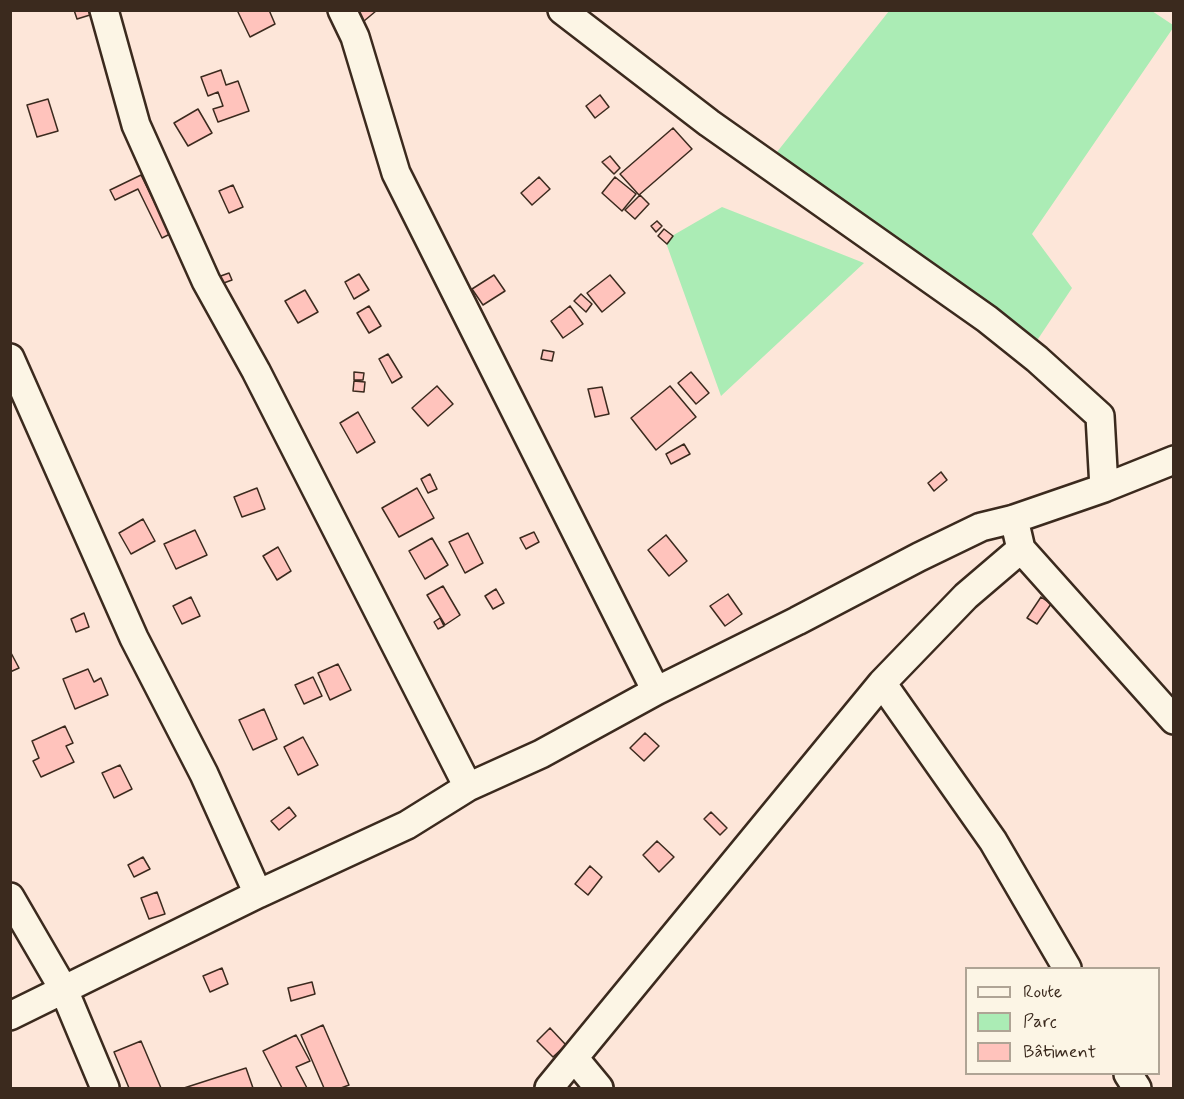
<!DOCTYPE html>
<html>
<head>
<meta charset="utf-8">
<style>
	body { margin:0 }
	#map { position:relative; width:1184px; height:1099px; overflow:hidden; background:#fde6d9; font-family:Mynerve,sans-serif }
	canvas { display:block }
	.frame { position:absolute; inset:0; border:12px solid #3b2a1e; pointer-events:none }
	.legend { position:absolute; left:965px; top:967px; width:195px; height:108px; box-sizing:border-box; background:#fcf5e5; border:2px solid #afa495; margin:0; padding:8px 10px; list-style:none; font-size:18px; color:#3b2a1e }
	.legend li { display:flex; align-items:center; gap:12px; height:30px }
	.legend b { width:30px; border:2px solid #afa495 }
</style>
</head>
<body>
<div id="map">
<canvas width="1184" height="1099"></canvas>
<div class="frame"></div>
<ul class="legend">
<li><b style="height:8px;background:#fcf5e5"></b>Route</li>
<li><b style="height:16px;background:#abecb5"></b>Parc</li>
<li><b style="height:16px;background:#ffc3bc"></b>Bâtiment</li>
</ul>
</div>
<script>
const context = document.querySelector('canvas').getContext('2d');
context.lineJoin = 'round';
function fillPath(path, color) { context.fillStyle = color; context.fill(path, 'evenodd'); }
const shape = rows => new Path2D(rows.map(r => 'M' + r).join(''));
function trace(path, color, width, dash) { context.strokeStyle = color; context.lineWidth = width; context.lineCap = dash ? 'butt' : 'round'; context.setLineDash(dash || []); context.stroke(path); }
fillPath(shape([
	[889,11,1152,11,1173,25,1173,28,1032,234,1072,288,1034,345,773,157],
	[722,207,864,263,721,396,665,240]
]), '#abecb5');
const building = shape([
	[74,10,88,10,90,15,77,19,74,10],
	[237,10,269,10,275,24,250,37,237,10],
	[355,10,376,10,376,11,364,21,355,10],
	[221,70,226,85,238,81,249,111,218,122,213,109,223,106,218,92,208,96,201,77,221,70],
	[600,95,609,107,595,118,586,106,600,95],
	[48,99,58,131,37,137,27,105,48,99],
	[198,109,212,133,188,146,174,123,198,109],
	[673,128,692,149,639,195,620,174,673,128],
	[610,156,620,168,614,174,602,162,610,156],
	[141,175,170,234,162,238,138,189,115,200,110,190,141,175],
	[539,177,550,189,532,205,521,193,539,177],
	[615,177,636,194,622,211,602,193,615,177],
	[233,185,243,207,229,213,219,191,233,185],
	[640,195,649,204,635,219,625,210,640,195],
	[657,221,662,226,656,232,651,226,657,221],
	[664,229,673,236,667,244,658,236,664,229],
	[229,273,232,280,221,284,218,277,229,273],
	[359,274,369,290,354,299,345,282,359,274],
	[494,275,505,291,483,305,472,289,494,275],
	[610,275,625,293,602,312,587,293,610,275],
	[305,290,318,312,298,323,285,301,305,290],
	[581,294,592,304,586,312,574,301,581,294],
	[369,306,381,326,369,333,357,313,369,306],
	[570,306,583,324,563,338,551,321,570,306],
	[543,350,554,352,552,361,541,359,543,350],
	[388,354,402,377,392,383,379,359,388,354],
	[354,372,364,373,363,380,354,380,354,372],
	[691,372,709,393,696,404,678,383,691,372],
	[354,381,365,382,364,392,353,391,354,381],
	[437,386,453,404,428,426,412,408,437,386],
	[670,386,696,417,656,450,631,418,670,386],
	[602,387,609,414,595,417,588,389,602,387],
	[358,412,375,442,357,453,340,423,358,412],
	[684,444,690,454,671,464,666,454,684,444],
	[941,472,947,480,934,491,928,483,941,472],
	[430,474,437,489,428,493,421,479,430,474],
	[257,488,265,509,242,517,234,497,257,488],
	[417,488,434,518,399,537,382,508,417,488],
	[143,519,155,541,131,554,119,533,143,519],
	[195,530,207,555,176,569,164,544,195,530],
	[534,532,539,542,526,549,520,538,534,532],
	[468,533,483,563,465,573,449,542,468,533],
	[666,535,687,561,669,576,648,550,666,535],
	[432,538,448,565,425,579,409,551,432,538],
	[278,547,291,571,277,580,263,556,278,547],
	[443,586,460,615,445,625,427,595,443,586],
	[496,589,504,603,493,609,485,596,496,589],
	[728,594,742,614,725,626,710,606,728,594],
	[191,597,200,616,182,624,173,606,191,597],
	[1041,597,1051,604,1037,624,1027,618,1041,597],
	[84,613,89,627,76,632,71,619,84,613],
	[440,618,444,626,438,629,434,622,440,618],
	[10,651,19,668,10,672,10,651],
	[338,664,351,690,330,700,318,673,338,664],
	[88,669,94,682,101,678,108,695,75,709,63,679,88,669],
	[313,677,322,696,304,704,295,685,313,677],
	[264,709,277,739,253,750,239,720,264,709],
	[65,726,73,743,66,746,74,762,41,777,33,761,39,758,32,741,65,726],
	[645,733,659,746,644,761,630,748,645,733],
	[303,737,318,765,298,775,284,747,303,737],
	[120,765,132,789,114,798,102,773,120,765],
	[289,807,296,816,279,830,271,821,289,807],
	[711,812,727,828,720,835,704,819,711,812],
	[657,841,674,857,659,872,643,855,657,841],
	[143,857,150,869,134,877,128,865,143,857],
	[590,866,602,877,588,895,575,884,590,866],
	[157,892,165,914,149,919,141,898,157,892],
	[222,968,228,984,210,992,203,976,222,968],
	[312,982,315,994,291,1001,288,988,312,982],
	[323,1025,349,1085,341,1088,324,1088,301,1035,323,1025],
	[550,1028,566,1045,553,1057,537,1041,550,1028],
	[296,1035,310,1061,296,1067,307,1088,282,1088,263,1051,296,1035],
	[141,1041,161,1088,129,1088,114,1052,141,1041],
	[246,1068,253,1088,184,1088,246,1068]
]);
fillPath(building, '#ffc3bc');
trace(building, '#3b2a1e', 1.5);
const minor = shape([
	[104,10,136,125,206,281,256,371,468,787],
	[342,10,355,37,396,173,656,691],
	[562,10,709,123,987,319,1037,359,1100,416,1104,488],
	[10,358,134,638,204,774,258,894],
	[1021,549,1174,720],
	[882,683,993,841,1067,968],
	[10,897,64,990,105,1088],
	[10,1016,258,894,407,825,468,787,541,754,656,691,797,621,919,557,981,527,1014,519,1104,488,1174,460],
	[575,1059,599,1088],
	[1128,1074,1137,1088],
	[549,1088,882,683,966,596,1021,549,1014,519]
]);
trace(minor, '#3b2a1e', 32);
trace(minor, '#fcf5e5', 27);
</script>
</body>
</html>
